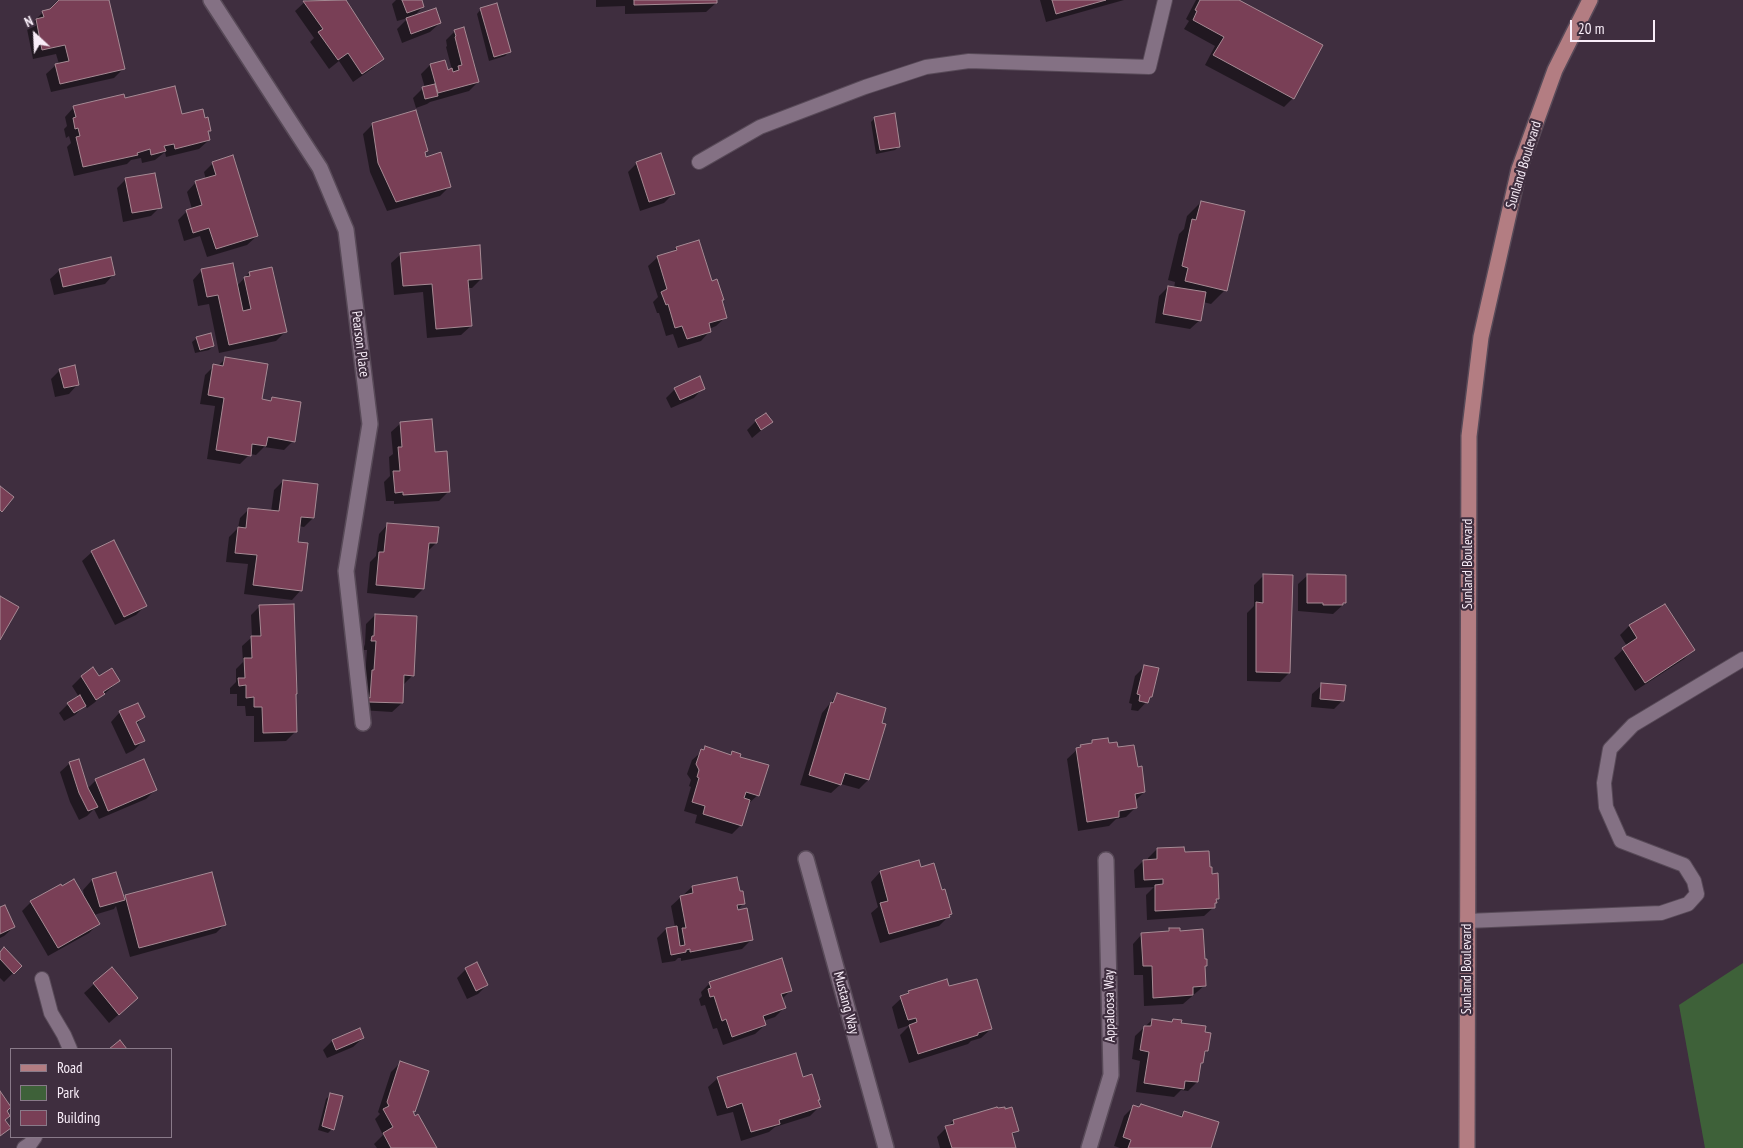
<!DOCTYPE html>
<html>
<head>
<meta charset="utf-8">
<style>
	body { margin:0 }
	#map { position:relative; width:1743px; height:1148px; overflow:hidden; background:#3f2e3f; font-family:"PT Sans Narrow",sans-serif }
	canvas { display:block }
	.legend { position:absolute; left:10px; top:1048px; width:162px; height:90px; box-sizing:border-box; background:#3f2e3f; border:1px solid #897a89; margin:0; padding:6px 9px; list-style:none; font-size:15px; color:#f8edf8 }
	.legend li { display:flex; align-items:center; gap:10px; height:25px }
	.legend b { width:25px; border:1px solid #897a89 }
	.north { position:absolute; left:10px; top:10px; width:50px; height:50px; -webkit-text-stroke:4px #3f2e3f; paint-order:stroke; rotate:335deg; font-size:14px; font-weight:700; line-height:20px; text-align:center; color:#f8edf8 }
	.north::after { content:''; display:block; margin:auto; width:18px; height:22px; background:#f8edf8; clip-path:polygon(50% 0,100% 100%,50% 72%,0 100%) }
	.scale { position:absolute; left:1570px; top:20px; width:85px; height:22px; box-sizing:border-box; border:2px solid #f8edf8; border-top:0; padding-left:6px; font-size:15px; line-height:18px; white-space:nowrap; color:#f8edf8; -webkit-text-stroke:4px #3f2e3f; paint-order:stroke }
</style>
</head>
<body>
<div id="map">
<canvas width="1743" height="1148"></canvas>
<ul class="legend">
<li><b style="height:6px;background:#b37d82"></b>Road</li>
<li><b style="height:14px;background:#3e6139"></b>Park</li>
<li><b style="height:14px;background:#793f56"></b>Building</li>
</ul>
<div class="north">N</div>
<div class="scale">20 m</div>
</div>
<script>
const context = document.querySelector('canvas').getContext('2d');
context.lineJoin = 'round';
function fillPath(path, color) { context.fillStyle = color; context.fill(path, 'evenodd'); }
const shape = rows => new Path2D(rows.map(r => 'M' + r).join(''));
function trace(path, color, width, dash) { context.strokeStyle = color; context.lineWidth = width; context.lineCap = dash ? 'butt' : 'round'; context.setLineDash(dash || []); context.stroke(path); }
function label(font, color, halo, rows, align = 'center') {
  context.font = font + ' "PT Sans Narrow",sans-serif'; context.lineWidth = 4.5; context.setLineDash([]); context.textBaseline = 'middle'; context.strokeStyle = halo; context.fillStyle = color; for (const [text, x, y, turn = 0] of rows) {
    context.save(); context.translate(x, y); context.rotate((+turn || 0) * Math.PI / 180); context.textAlign = isNaN(turn) ? turn : align; if (halo) context.strokeText(text, 0, 0); context.fillText(text, 0, 0); context.restore();
  }
}
fillPath(shape([
	[1743,963,1743,1148,1705,1148,1679,1005]
]), '#3e6139');
fillPath(shape([
	[58,0,107,0,123,69,114,78,51,92,46,74,56,65,59,64,56,54,33,59,27,29,43,12,51,9,51,7],
	[307,0,345,0,382,59,373,68,353,82,339,61,329,69,310,42,314,38,295,11],
	[396,0,421,0,423,7,412,18,440,23,430,32,402,43,397,29,408,18,397,21,392,4],
	[596,0,716,0,716,3,706,12,625,14,625,6,596,7],
	[1040,0,1124,0,1046,22],
	[1196,0,1237,0,1293,98,1284,107,1205,65,1215,46,1184,29,1189,21,1186,19],
	[481,9,509,52,505,56,489,61,477,14],
	[455,31,478,82,469,91,430,102,427,104,416,108,413,98,422,89,425,88,421,74,430,65,447,71,452,70,446,47,447,46,446,40],
	[124,99,181,115,210,130,207,133,209,140,199,149,166,157,165,152,155,160,142,163,141,158,131,160,127,164,74,176,67,147,71,143,69,136,66,138,64,129,67,126,65,117,74,107],
	[875,118,899,146,895,150,876,154,871,122],
	[373,124,424,153,425,158,449,187,440,196,387,211,370,172,363,134],
	[213,163,257,236,247,245,207,257,200,236,184,241,178,220,187,211,192,209,187,192,196,182,206,180,204,172],
	[637,163,673,194,664,203,640,211,628,172],
	[126,179,160,207,151,216,123,222,117,188],
	[1201,202,1225,290,1211,304,1203,302,1200,320,1190,329,1155,323,1159,296,1168,287,1174,288,1175,282,1168,280,1179,234,1184,229,1187,216],
	[676,248,711,283,721,301,726,317,716,326,709,329,710,331,701,341,678,348,673,334,666,336,659,313,657,313,653,302,658,297,648,266,658,257,672,253],
	[401,254,481,279,472,288,467,288,471,326,461,335,427,338,423,292,394,295,391,263],
	[271,269,285,332,276,341,219,353,209,304,198,306,193,280,202,270,237,286,249,273],
	[60,270,114,274,105,284,54,295,50,279],
	[197,338,213,346,209,350,195,353,192,342],
	[225,359,261,400,269,402,272,398,293,441,284,450,264,447,256,455,250,454,240,464,207,459,215,406,200,404,205,375,214,366,218,366],
	[60,370,78,384,69,394,55,397,51,379],
	[703,388,694,398,671,408,666,398,675,389],
	[756,421,771,422,752,438,747,430],
	[401,423,434,453,449,491,439,501,394,504,394,501,386,501,384,482,390,476,389,457,393,454,391,432],
	[283,481,313,518,304,527,298,526,296,543,301,590,292,600,244,594,248,564,226,562,229,537,238,528,240,518,249,509,271,512,274,490],
	[388,524,436,543,427,552,423,589,414,598,367,593,370,562,376,556,379,534],
	[113,541,146,605,136,615,115,625,82,561,92,552],
	[1264,575,1289,673,1280,682,1247,681,1247,613,1254,606,1254,585],
	[1308,575,1345,603,1333,614,1298,611,1298,584],
	[1664,605,1693,650,1684,659,1635,691,1614,658,1627,646,1620,635,1629,626],
	[260,606,295,695,296,731,286,741,254,742,254,716,246,716,245,706,237,706,237,694,230,694,230,688,236,682,236,669,243,662,242,646,252,637,251,615],
	[375,615,413,675,404,684,402,703,392,712,360,710,365,678,367,650,363,650,365,644,366,624],
	[1144,667,1151,697,1138,711,1131,710,1132,704,1129,703,1135,676],
	[93,669,99,678,119,681,94,703,87,708,85,705,75,715,64,721,59,713,68,704,79,697,72,686,81,677],
	[1322,685,1343,700,1334,709,1311,707,1312,694],
	[837,695,880,724,868,780,859,789,841,784,831,793,800,785,822,713],
	[120,712,143,717,136,725,143,741,134,750,126,754,111,722],
	[1093,741,1117,748,1137,769,1144,792,1135,801,1135,808,1126,817,1116,819,1109,826,1078,831,1067,759,1081,746,1088,745],
	[706,748,729,755,732,752,739,757,758,795,748,804,741,825,732,834,695,823,697,815,684,811,691,787,689,786,691,780,687,774,692,760],
	[70,763,87,789,96,780,155,790,146,799,99,819,94,809,87,816,79,820,70,802,60,772],
	[1157,849,1183,853,1211,875,1218,898,1213,904,1214,907,1204,916,1147,920,1146,895,1154,887,1135,888,1134,870,1143,861,1148,861,1148,858],
	[918,861,920,868,941,892,951,914,939,926,880,943,871,913,878,907,871,882,880,872],
	[115,873,123,899,125,896,225,924,216,933,130,957,116,906,114,909,94,915,99,923,89,933,48,956,22,911,31,902,85,901,83,890,92,880],
	[692,887,739,893,744,903,736,911,751,940,742,949,681,961,681,958,678,958,675,961,662,963,657,938,666,929,675,927,671,906],
	[0,908,14,927,4,936,0,938],
	[1169,929,1179,932,1204,960,1206,965,1204,967,1205,985,1183,1004,1144,1006,1143,975,1134,975,1133,944,1142,934,1166,933],
	[0,953,20,966,4,982,0,978],
	[112,968,137,998,109,1023,84,993],
	[466,969,487,985,478,994,467,999,457,978],
	[946,980,949,987,991,1029,981,1038,971,1041,968,1044,909,1063,900,1035,910,1025,898,1029,892,1007,908,992],
	[710,983,791,990,782,999,784,1008,775,1017,763,1021,765,1025,755,1034,723,1045,717,1028,713,1029,705,1005,701,1006,699,999,702,996,701,992],
	[1152,1020,1171,1023,1173,1020,1204,1033,1207,1051,1203,1055,1202,1063,1200,1065,1197,1082,1188,1091,1181,1090,1174,1097,1136,1092,1140,1061,1132,1059,1135,1036],
	[363,1038,353,1047,327,1058,323,1050,332,1041],
	[400,1063,414,1111,412,1113,435,1148,377,1148,374,1144,383,1135,375,1119,380,1114,378,1112,391,1072],
	[718,1078,802,1078,819,1099,817,1101,819,1107,810,1116,775,1127,769,1132,741,1141,733,1112,717,1116,708,1087],
	[331,1094,332,1129,328,1133,318,1130,326,1099],
	[1133,1107,1179,1117,1184,1112,1210,1148,1120,1148,1114,1146,1124,1116],
	[953,1121,1017,1130,1012,1136,1015,1148,940,1148,937,1137]
]), '#0007');
const building = shape([
	[59,0,109,0,125,69,60,84,55,64,69,61,65,45,42,50,36,19,44,17,42,11,50,9,59,0],
	[346,0,384,59,362,74,348,53,338,60,318,32,323,29,303,1,346,0],
	[402,0,422,0,424,7,407,13,402,0],
	[634,0,717,0,717,3,634,5,634,0],
	[1052,0,1106,0,1056,14,1052,0],
	[1200,0,1239,0,1323,45,1294,99,1213,55,1224,37,1193,20,1197,11,1195,10,1200,0],
	[497,3,511,52,494,57,480,8,497,3],
	[436,8,441,23,411,34,406,18,436,8],
	[464,27,479,82,438,93,430,64,445,60,448,70,452,68,453,72,459,70,458,66,462,65,455,37,456,36,454,30,464,27],
	[435,84,438,96,425,99,422,87,435,84],
	[175,86,182,114,203,109,205,118,208,117,211,131,208,131,210,140,175,149,174,144,164,146,166,151,151,155,150,149,137,153,138,155,83,167,76,137,80,136,78,128,75,129,73,118,76,117,73,106,124,94,125,98,175,86],
	[416,110,428,151,425,152,426,157,441,152,451,187,396,202,378,163,372,123,416,110],
	[895,113,900,147,880,150,874,117,895,113],
	[661,153,675,194,649,202,636,162,661,153],
	[233,155,258,236,216,249,209,228,193,233,186,210,202,205,195,181,216,175,212,162,233,155],
	[155,173,162,208,132,213,125,178,155,173],
	[1201,201,1245,211,1227,291,1185,281,1188,268,1182,266,1192,219,1196,220,1201,201],
	[699,240,712,281,717,279,724,300,722,300,727,318,709,323,711,332,687,339,682,326,675,328,668,304,666,305,661,292,667,289,657,256,677,250,676,247,699,240],
	[480,245,482,279,468,280,472,326,436,329,432,284,403,286,400,253,480,245],
	[111,257,115,275,63,287,59,269,111,257],
	[233,263,243,311,251,309,244,277,250,276,249,272,272,267,287,332,229,345,218,295,207,297,201,269,233,263],
	[1168,286,1206,292,1201,321,1163,314,1168,286],
	[211,333,214,346,200,350,196,337,211,333],
	[225,357,268,364,262,399,271,401,272,397,301,402,295,442,268,437,266,446,252,444,251,456,216,450,224,398,208,395,213,364,223,366,225,357],
	[75,365,79,385,64,388,59,369,75,365],
	[700,376,705,389,680,400,674,388,700,376],
	[766,413,773,422,761,430,755,420,766,413],
	[432,419,435,452,447,451,450,492,403,495,403,492,395,493,393,471,400,471,398,447,402,447,400,422,432,419],
	[283,480,318,484,314,518,301,517,298,542,308,543,302,591,253,585,257,555,235,553,238,527,246,528,248,508,279,511,283,480],
	[0,486,14,497,2,512,0,510,0,486],
	[387,523,439,527,437,543,429,543,424,589,376,585,379,552,384,552,387,523],
	[114,540,147,606,124,617,91,551,114,540],
	[1263,574,1293,575,1290,673,1256,672,1256,602,1263,603,1263,574],
	[1307,574,1346,575,1346,603,1343,603,1343,605,1323,605,1323,603,1307,603,1307,574],
	[0,596,19,607,0,640,0,596],
	[294,604,297,694,296,694,297,732,263,733,262,707,254,707,254,697,246,698,246,685,239,686,238,678,245,678,244,658,252,658,251,636,261,636,259,605,294,604],
	[1665,604,1695,650,1645,683,1622,648,1637,638,1629,625,1665,604],
	[375,614,417,616,414,676,404,675,403,703,368,702,368,697,370,698,372,670,374,670,376,641,371,641,372,636,374,636,375,614],
	[1144,665,1159,668,1152,697,1150,697,1148,703,1139,701,1140,695,1137,694,1144,665],
	[93,667,99,676,112,668,120,681,103,692,105,694,96,700,81,676,93,667],
	[1321,683,1346,685,1344,701,1320,699,1321,683],
	[837,693,886,708,882,723,886,724,869,780,845,773,841,785,809,775,831,702,833,703,837,693],
	[80,695,86,706,74,713,67,703,80,695],
	[138,703,145,717,136,722,145,741,135,745,119,711,138,703],
	[1108,738,1109,743,1117,742,1118,747,1134,745,1138,767,1142,766,1145,792,1135,794,1137,808,1119,811,1119,817,1087,822,1076,748,1081,747,1080,745,1092,743,1092,740,1108,738],
	[705,746,731,755,732,751,741,754,740,757,769,765,759,796,746,792,744,798,750,800,742,826,703,814,705,806,692,802,699,778,697,777,699,770,696,764,701,749,704,750,705,746],
	[79,759,88,788,98,807,88,811,79,793,69,762,79,759],
	[144,759,157,790,108,811,95,779,144,759],
	[1184,847,1185,852,1209,851,1210,867,1212,867,1212,874,1218,873,1219,899,1216,899,1217,903,1215,903,1215,908,1155,911,1155,885,1163,884,1163,879,1144,880,1143,860,1157,859,1157,848,1184,847],
	[919,860,921,867,934,863,942,890,945,889,952,914,949,915,950,917,889,934,880,903,888,901,880,871,919,860],
	[116,872,125,900,100,907,92,879,116,872],
	[212,872,226,925,139,948,125,895,212,872],
	[737,877,740,891,743,891,745,904,737,905,738,910,747,908,753,940,690,952,690,949,686,950,686,952,671,955,666,928,677,926,680,946,685,945,682,928,686,928,680,896,693,893,692,886,737,877],
	[74,879,100,924,58,948,30,901,61,884,62,886,74,879],
	[5,905,15,927,0,934,0,907,5,905],
	[1169,928,1180,928,1180,931,1203,929,1205,959,1207,959,1207,966,1205,966,1206,986,1193,987,1193,995,1153,998,1152,966,1143,966,1141,933,1169,931,1169,928],
	[4,947,22,966,14,974,0,959,0,952,4,947],
	[782,958,792,991,781,994,786,1008,763,1016,766,1025,732,1037,726,1019,722,1021,714,996,710,997,708,989,711,988,709,982,782,958],
	[477,962,488,985,476,991,465,968,477,962],
	[112,967,138,998,119,1015,93,983,112,967],
	[947,979,949,986,977,979,992,1029,978,1033,978,1035,918,1054,909,1025,917,1022,916,1018,908,1020,900,996,909,993,908,991,947,979],
	[1152,1019,1172,1022,1173,1019,1182,1020,1181,1023,1206,1026,1205,1032,1211,1033,1208,1051,1205,1051,1203,1063,1201,1063,1198,1082,1185,1081,1184,1089,1144,1083,1149,1052,1140,1050,1144,1026,1151,1026,1152,1019],
	[360,1028,364,1038,336,1050,332,1040,360,1028],
	[120,1040,127,1049,109,1049,120,1040],
	[796,1053,803,1077,812,1074,820,1100,818,1100,821,1107,779,1120,780,1124,751,1132,742,1103,727,1108,717,1077,796,1053],
	[400,1061,429,1071,415,1112,413,1111,415,1116,418,1114,437,1148,391,1148,383,1133,393,1127,383,1109,389,1106,387,1102,400,1061],
	[0,1091,11,1107,7,1111,10,1116,5,1120,11,1128,0,1136,0,1091],
	[330,1093,343,1096,334,1130,322,1126,330,1093],
	[1141,1104,1182,1117,1184,1111,1219,1122,1211,1148,1128,1148,1131,1140,1123,1137,1133,1105,1139,1107,1141,1104],
	[997,1107,998,1108,1005,1107,1005,1109,1012,1107,1019,1131,1012,1133,1016,1148,952,1148,945,1126,954,1124,953,1120,997,1107]
]);
fillPath(building, '#793f56');
trace(building, '#a68a94', 1);
const lane = shape([
	[699,162,760,127,865,87,926,67,969,61,1149,67,1165,0],
	[1467,921,1661,913,1688,904,1697,894,1694,881,1684,865,1621,841,1606,807,1604,783,1610,749,1633,725,1743,659],
	[42,979,51,1013,64,1035,70,1049],
	[24,1148,30,1144,35,1137]
]);
const street = shape([
	[211,0,320,168,346,230,370,424,346,571,363,723],
	[806,859,886,1148],
	[1089,1148,1111,1075,1106,860]
]);
const primary = shape([
	[1467,1148,1469,436,1481,337,1519,169,1555,70,1590,0]
]);
trace(lane, '#584a58', 16);
trace(street, '#584a58', 18);
trace(primary, '#584a58', 18);
trace(lane, '#847184', 14);
trace(street, '#847184', 15);
trace(primary, '#b37d82', 15);
label('14px', '#f8edf8', '#3f2e3f', [
	["Sunland Boulevard",1524,165,-73],
	["Pearson Place",360,344,83],
	["Sunland Boulevard",1468,564,-90],
	["Sunland Boulevard",1467,969,-90],
	["Mustang Way",846,1003,75],
	["Appaloosa Way",1110,1006,-91]
]);
</script>
</body>
</html>
